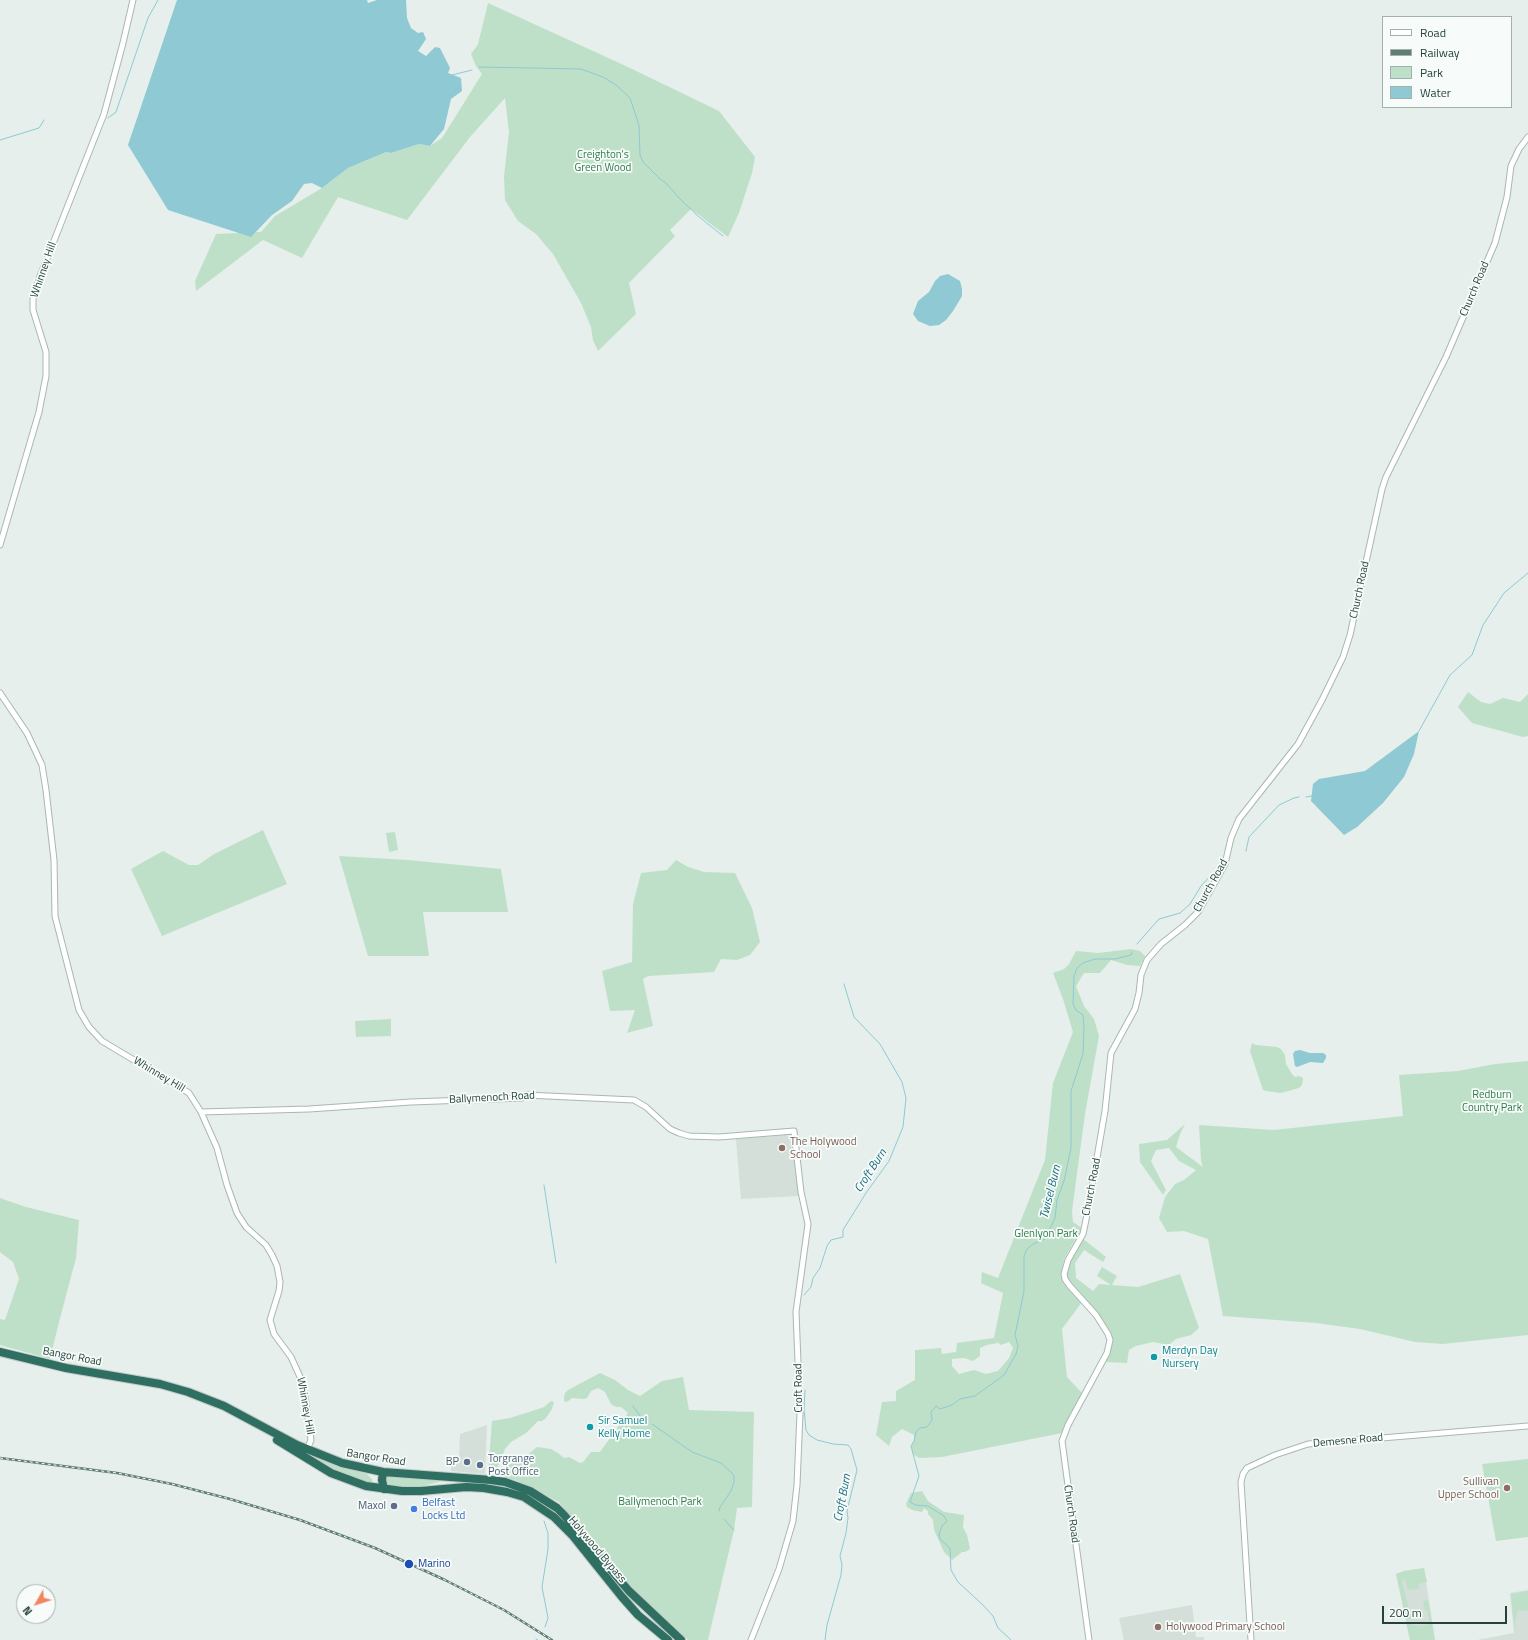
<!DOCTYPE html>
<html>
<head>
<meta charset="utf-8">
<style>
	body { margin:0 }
	#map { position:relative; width:1528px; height:1640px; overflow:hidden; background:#e6efeb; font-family:"Titillium Web",sans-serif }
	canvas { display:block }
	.legend { position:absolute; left:1382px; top:16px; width:130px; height:92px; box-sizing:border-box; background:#f7fbf9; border:1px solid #a3b1ad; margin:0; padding:5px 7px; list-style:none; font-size:12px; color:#24423a }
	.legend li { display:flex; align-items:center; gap:8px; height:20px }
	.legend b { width:20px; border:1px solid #a3b1ad }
	.north { position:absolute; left:16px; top:1584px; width:40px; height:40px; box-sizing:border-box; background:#f7fbf9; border:1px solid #a3b1ad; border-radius:50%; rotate:231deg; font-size:11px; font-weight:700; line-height:16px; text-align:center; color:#24423a }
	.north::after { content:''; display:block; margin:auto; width:14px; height:18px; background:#f4845f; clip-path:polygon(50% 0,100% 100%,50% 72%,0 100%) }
	.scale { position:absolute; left:1382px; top:1606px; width:125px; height:18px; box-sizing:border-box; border:2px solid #24423a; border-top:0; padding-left:5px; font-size:12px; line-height:14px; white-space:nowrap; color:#24423a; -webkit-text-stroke:3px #f7fbf9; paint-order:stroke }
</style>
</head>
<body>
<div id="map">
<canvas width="1528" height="1640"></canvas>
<ul class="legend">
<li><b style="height:5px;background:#fff"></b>Road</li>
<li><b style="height:5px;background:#5f7d75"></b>Railway</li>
<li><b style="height:11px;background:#bfe0c8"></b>Park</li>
<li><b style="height:11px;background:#8ec9d4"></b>Water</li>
</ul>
<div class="north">N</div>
<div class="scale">200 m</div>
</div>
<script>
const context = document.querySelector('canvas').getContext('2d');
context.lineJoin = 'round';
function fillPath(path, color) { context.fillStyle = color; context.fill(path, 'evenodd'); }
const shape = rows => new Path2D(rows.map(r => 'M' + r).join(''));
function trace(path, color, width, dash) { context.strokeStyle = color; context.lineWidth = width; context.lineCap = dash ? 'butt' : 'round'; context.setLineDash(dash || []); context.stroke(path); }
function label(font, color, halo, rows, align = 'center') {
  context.font = font + ' "Titillium Web",sans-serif'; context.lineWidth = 3.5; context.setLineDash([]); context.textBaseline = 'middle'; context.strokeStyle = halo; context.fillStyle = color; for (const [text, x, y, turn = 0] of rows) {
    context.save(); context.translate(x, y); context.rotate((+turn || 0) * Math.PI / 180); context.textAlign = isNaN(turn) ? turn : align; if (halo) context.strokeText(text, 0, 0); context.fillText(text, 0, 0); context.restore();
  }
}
fillPath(shape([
	[785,1135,790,1136,792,1138,799,1196,741,1199,736,1139],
	[487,1425,485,1474,451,1471,451,1466,459,1461,460,1434],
	[1424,1568,1435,1640,1410,1640,1396,1574,1404,1571],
	[1528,1590,1528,1640,1477,1640,1514,1633,1510,1593],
	[1192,1605,1196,1637,1204,1637,1204,1640,1124,1640,1119,1618]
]), '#d4dfda');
fillPath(shape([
	[488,3,628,67,719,111,755,157,752,173,739,213,728,237,691,209,670,230,675,236,629,283,636,314,598,351,593,340,591,327,581,303,553,254,536,234,518,221,505,200,504,176,509,132,505,98,470,137,407,220,338,197,302,258,263,240,196,291,195,281,216,234,261,232,275,216,322,188,348,168,386,152,391,153,419,144,430,146,442,138,482,74,476,66,471,54,478,44],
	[1468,692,1481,702,1490,704,1503,698,1520,702,1528,694,1528,736,1523,737,1472,723,1458,707],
	[263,830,287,884,162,936,131,869,163,851,189,865,198,865,214,854],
	[395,832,398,850,389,852,386,833],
	[339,856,408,860,501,869,508,912,423,912,429,956,368,956],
	[676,860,688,867,704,872,735,873,752,908,760,942,750,955,737,960,721,959,714,972,648,976,643,979,653,1026,627,1033,635,1010,610,1011,602,971,632,962,633,904,641,873,667,870],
	[1131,949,1140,951,1145,956,1140,966,1127,965,1111,960,1100,973,1084,973,1076,986,1084,1006,1094,1019,1099,1036,1085,1114,1072,1211,1073,1222,1082,1228,1065,1257,1063,1264,1061,1276,1063,1282,1082,1302,1062,1329,1067,1377,1082,1393,1062,1433,942,1457,919,1458,913,1454,911,1446,914,1441,914,1435,902,1429,892,1437,889,1446,876,1435,882,1402,896,1401,896,1391,915,1380,915,1350,941,1348,942,1354,956,1352,957,1343,994,1338,1003,1293,981,1283,982,1272,998,1278,1045,1160,1053,1083,1073,1032,1063,999,1053,973,1064,969,1069,964,1076,951,1098,953],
	[994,1339,1001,1345,1009,1342,1013,1348,1009,1358,998,1371,986,1374,974,1370,959,1374,952,1366,952,1359,964,1358,973,1361,980,1356,980,1348,987,1345,998,1343],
	[391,1019,391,1036,356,1037,355,1021],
	[1252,1043,1256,1045,1277,1047,1281,1049,1285,1055,1286,1064,1292,1074,1295,1077,1299,1076,1303,1078,1302,1085,1299,1088,1281,1093,1266,1091,1263,1090,1250,1051],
	[1528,1061,1528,1335,1443,1344,1415,1342,1360,1329,1316,1323,1223,1316,1208,1239,1184,1231,1167,1232,1159,1218,1165,1197,1175,1184,1184,1180,1196,1170,1179,1161,1169,1148,1156,1150,1151,1161,1166,1190,1163,1195,1140,1162,1139,1144,1167,1140,1185,1124,1180,1134,1176,1147,1203,1167,1201,1161,1199,1125,1274,1130,1403,1116,1399,1075,1458,1071,1495,1064],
	[0,1198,26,1207,79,1220,76,1258,59,1322,50,1359,0,1345,0,1319,5,1320,19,1279,13,1262,0,1252],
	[1082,1238,1106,1257,1103,1262,1084,1250,1075,1263,1076,1278,1093,1291,1099,1284,1111,1285,1097,1276,1102,1267,1117,1276,1112,1285,1138,1287,1180,1274,1199,1328,1191,1335,1176,1339,1170,1344,1163,1344,1153,1342,1136,1346,1129,1350,1127,1363,1105,1362,1113,1339,1101,1320,1068,1282,1065,1276,1070,1258],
	[600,1373,615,1380,628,1390,640,1396,662,1381,683,1377,689,1410,754,1412,752,1507,737,1508,734,1530,708,1640,688,1640,679,1633,628,1585,559,1502,516,1480,503,1477,504,1470,508,1465,521,1460,537,1447,551,1449,558,1453,564,1458,569,1457,580,1463,583,1462,591,1452,600,1452,628,1413,621,1407,616,1407,611,1404,605,1392,598,1388,591,1391,587,1398,584,1399,572,1398,567,1402,564,1401,564,1397,565,1393,568,1390],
	[551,1401,554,1402,552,1409,546,1418,542,1421,538,1421,526,1433,511,1442,505,1449,496,1471,492,1473,488,1473,492,1421,510,1418,529,1412,544,1407],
	[320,1459,367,1474,372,1479,373,1485,350,1479,316,1461],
	[1528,1459,1528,1537,1496,1541,1482,1464],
	[387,1477,444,1479,439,1482,414,1488,387,1488],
	[922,1491,928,1501,944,1512,964,1515,963,1527,967,1535,970,1549,965,1552,962,1552,952,1560,944,1552,934,1530,933,1520,928,1514,928,1511,924,1508,922,1512,912,1510,907,1507,906,1504,911,1493],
	[1424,1568,1427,1582,1419,1584,1419,1589,1408,1590,1405,1579,1402,1580,1411,1619,1406,1620,1396,1574,1404,1571],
	[1528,1591,1528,1610,1526,1611,1518,1610,1515,1621,1515,1633,1511,1594],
	[1428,1600,1435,1640,1410,1640,1406,1622,1417,1626,1430,1624,1427,1610,1425,1611,1423,1601]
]), '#bfe0c8');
fillPath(shape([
	[177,0,367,0,368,3,377,0,406,0,407,18,411,28,418,33,423,32,426,39,418,51,426,56,435,47,440,48,450,68,448,73,461,78,462,91,451,99,444,129,430,146,419,144,391,153,386,152,348,168,322,188,312,183,304,184,292,201,272,215,251,237,168,210,128,145],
	[948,274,960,281,962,289,962,296,953,311,946,320,939,325,930,326,918,321,913,314,918,301,929,292,935,281,940,276],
	[1419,731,1414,754,1404,777,1383,803,1357,827,1344,835,1311,801,1313,784,1319,779,1365,771],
	[1300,1050,1310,1053,1323,1053,1326,1055,1326,1058,1323,1063,1310,1062,1297,1067,1295,1066,1293,1054,1295,1051]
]), '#8ec9d4');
trace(shape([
	[479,67,581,69,603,77,616,85,630,98,635,113,639,126,640,155,643,162,659,178,666,183,680,199,698,216,723,236],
	[452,75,472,70],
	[108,118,116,112,148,18,158,0],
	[0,140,39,128,44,120],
	[1419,731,1450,675,1472,655,1483,625,1504,593,1528,573],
	[1306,797,1312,796],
	[1246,851,1249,837,1279,805,1294,798,1299,797],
	[1137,944,1159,919,1180,913,1190,904,1201,886,1214,872],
	[544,1185,556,1263],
	[804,1295,811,1287,813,1278,820,1268,827,1246,831,1240,843,1237,843,1230,866,1193,889,1161,903,1127,906,1098,902,1082,880,1044,854,1017,844,984],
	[805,1390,804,1409,806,1430,809,1435,817,1440,833,1444,848,1445,851,1449,857,1470,847,1511,848,1518,846,1533,840,1556,842,1565,841,1575,827,1625,825,1640],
	[633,1406,641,1417,646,1422],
	[652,1424,692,1452,721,1463,732,1473,734,1476,734,1482,731,1491,720,1507,719,1511],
	[724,1519,734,1530],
	[544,1521,548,1533,548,1549,542,1587,548,1618,545,1627],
	[536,1639,538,1640],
	[1011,1640,998,1628,993,1616,983,1605,958,1582,951,1570,950,1548,940,1539,939,1534,942,1526,947,1521,944,1516,928,1506,915,1505,910,1502,919,1476,911,1446,914,1441,916,1432,920,1428,927,1427,932,1420,931,1412,936,1406,940,1409,952,1405,960,1399,975,1396,1004,1375,1016,1354,1018,1346,1015,1335,1024,1291,1024,1256,1027,1249,1033,1244,1045,1239,1055,1218,1057,1200,1064,1181,1071,1148,1071,1091,1083,1054,1084,1029,1083,1015,1076,1010,1073,1004,1074,976,1077,968,1083,963,1095,959,1115,959,1131,955,1132,952]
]), '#8ec9d4', 1);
const minor = shape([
	[0,545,39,412,46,376,46,352,33,310,33,300,35,289,104,114,123,43,133,0],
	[0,693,27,733,42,765,46,790,54,860,55,916,79,1010,89,1027,102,1041,189,1093,201,1112,217,1148,227,1185,237,1213,246,1227,266,1245,272,1255,277,1266,280,1282,279,1291,270,1320,274,1334,291,1357,301,1379,305,1397,311,1440,306,1452],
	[201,1112,309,1109,411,1102,522,1098,526,1095,634,1100,646,1107,670,1129,679,1133,689,1136,719,1137,794,1131,801,1192,808,1224,796,1312,800,1413,797,1485,793,1521,779,1569,751,1640],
	[1089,1640,1062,1441,1068,1425,1107,1353,1110,1340,1108,1334,1096,1315,1069,1285,1065,1279,1064,1274,1068,1260,1083,1234,1088,1210,1105,1111,1111,1053,1135,1009,1139,993,1141,975,1147,960,1161,944,1185,925,1198,912,1225,864,1231,838,1239,819,1298,744,1322,700,1343,657,1350,635,1382,489,1386,477,1446,357,1495,243,1507,197,1511,166,1519,149,1528,137],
	[1251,1640,1241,1482,1243,1474,1247,1468,1275,1455,1308,1444,1528,1426]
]);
const highway = shape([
	[0,1352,66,1368,160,1384,188,1392,224,1406,297,1445,342,1463,383,1472,491,1480,505,1482,530,1491,557,1508,564,1515,629,1591,681,1640],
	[277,1440,331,1473,366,1486,402,1491,421,1491,466,1487,484,1488,507,1492,524,1497,554,1517,573,1536,622,1597,638,1615,668,1640],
	[383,1472,382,1480,384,1489]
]);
trace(minor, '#a8b8b2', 7);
trace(highway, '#c2cac8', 10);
trace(minor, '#fff', 5);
trace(highway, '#2f6f62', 8);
const rail = shape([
	[0,1458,117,1473,172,1484,230,1499,300,1520,375,1548,445,1580,504,1610,552,1640]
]);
trace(rail, '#5f7d75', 2.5);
trace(rail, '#f7fbf9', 1, [3]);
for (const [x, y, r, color] of [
	[782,1148,4,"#8d6e63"],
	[1154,1357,4,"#0f9aa8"],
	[590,1427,4,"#0f9aa8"],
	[467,1462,4,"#5c6f8a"],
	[480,1465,4,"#5c6f8a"],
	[1507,1488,4,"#8d6e63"],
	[394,1506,4,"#5c6f8a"],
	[414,1509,4,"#3f7fe0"],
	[409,1564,5,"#1a4fb4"],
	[1158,1627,4,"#8d6e63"]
]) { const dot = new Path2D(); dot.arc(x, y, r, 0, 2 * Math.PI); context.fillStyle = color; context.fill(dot); trace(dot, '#f7fbf9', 1.5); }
label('11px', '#2d7a4b', '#f7fbf9', [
	["Creighton's",603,155],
	["Green Wood",603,168],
	["Redburn",1492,1095],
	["Country Park",1492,1108],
	["Glenlyon Park",1046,1234],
	["Ballymenoch Park",660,1502]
]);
label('11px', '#24423a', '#f7fbf9', [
	["Whinney Hill",44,270,-71],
	["Church Road",1475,289,-67],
	["Church Road",1360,590,-78],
	["Church Road",1211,886,-61],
	["Whinney Hill",159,1075,31],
	["Ballymenoch Road",492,1098,-3],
	["Church Road",1092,1187,-79],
	["Bangor Road",72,1357,11],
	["Croft Road",799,1388,-91],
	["Whinney Hill",305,1406,80],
	["Demesne Road",1348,1441,-5],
	["Bangor Road",376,1458,9],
	["Church Road",1071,1514,82],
	["Holywood Bypass",597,1550,50]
]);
label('11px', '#785e54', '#f7fbf9', [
	["The Holywood",790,1142],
	["School",790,1155],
	["Sullivan",1499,1482,"right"],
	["Upper School",1499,1495,"right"],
	["Holywood Primary School",1166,1627]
], 'left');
label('11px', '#0d838f', '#f7fbf9', [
	["Merdyn Day",1162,1351],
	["Nursery",1162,1364],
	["Sir Samuel",598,1421],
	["Kelly Home",598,1434]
], 'left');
label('11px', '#4e5e75', '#f7fbf9', [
	["Torgrange",488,1459,"left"],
	["Post Office",488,1472,"left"],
	["BP",459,1462],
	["Maxol",386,1506]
], 'right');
label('11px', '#366cbe', '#f7fbf9', [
	["Belfast",422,1503],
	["Locks Ltd",422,1516]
], 'left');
label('11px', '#164399', '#f7fbf9', [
	["Marino",418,1564]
], 'left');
label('italic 12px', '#1c6f80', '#f7fbf9', [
	["Croft Burn",871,1171,-57],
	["Twisel Burn",1051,1192,-76],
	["Croft Burn",843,1498,-79]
]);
</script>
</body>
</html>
